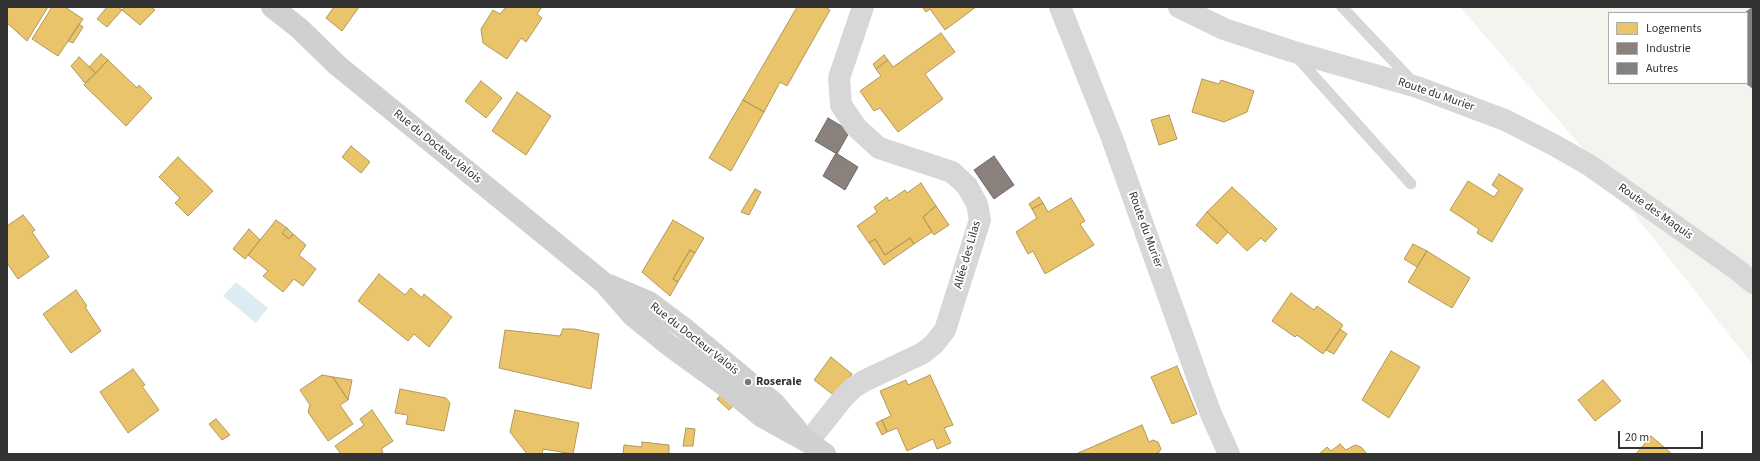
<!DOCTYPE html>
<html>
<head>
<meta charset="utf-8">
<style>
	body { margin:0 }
	#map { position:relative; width:1760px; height:461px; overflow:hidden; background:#fff; font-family:"Source Sans 3",sans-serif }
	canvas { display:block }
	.frame { position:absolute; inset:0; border:8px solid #333; pointer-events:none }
	.legend { position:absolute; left:1608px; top:12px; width:140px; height:72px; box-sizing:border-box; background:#fff; border:1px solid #adadad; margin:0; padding:5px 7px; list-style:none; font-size:12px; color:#333 }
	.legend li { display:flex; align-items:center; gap:8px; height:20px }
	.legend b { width:20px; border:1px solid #adadad }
	.scale { position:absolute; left:1618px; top:431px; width:85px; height:18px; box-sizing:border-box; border:2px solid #333; border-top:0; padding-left:5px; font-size:12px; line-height:14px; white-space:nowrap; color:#333; -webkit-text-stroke:3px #fff; paint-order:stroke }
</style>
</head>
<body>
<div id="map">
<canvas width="1760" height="461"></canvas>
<div class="frame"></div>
<ul class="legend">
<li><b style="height:11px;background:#e9c46a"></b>Logements</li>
<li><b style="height:11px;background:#8a817c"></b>Industrie</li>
<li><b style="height:11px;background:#818181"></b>Autres</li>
</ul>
<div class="scale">20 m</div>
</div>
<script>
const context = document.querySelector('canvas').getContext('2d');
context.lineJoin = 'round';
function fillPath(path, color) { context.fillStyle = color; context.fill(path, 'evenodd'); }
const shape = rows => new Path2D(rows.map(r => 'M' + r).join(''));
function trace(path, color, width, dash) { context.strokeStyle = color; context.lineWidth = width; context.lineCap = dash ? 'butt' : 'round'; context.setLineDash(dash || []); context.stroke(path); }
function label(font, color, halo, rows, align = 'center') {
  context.font = font + ' "Source Sans 3",sans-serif'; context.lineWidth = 4; context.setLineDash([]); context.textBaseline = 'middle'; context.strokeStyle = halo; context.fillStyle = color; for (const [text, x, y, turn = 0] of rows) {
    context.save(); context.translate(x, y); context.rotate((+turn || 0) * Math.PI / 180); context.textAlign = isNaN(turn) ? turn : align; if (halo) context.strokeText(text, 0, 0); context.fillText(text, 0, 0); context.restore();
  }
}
fillPath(shape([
	[1460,7,1753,7,1753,365,1580,145],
	[1609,13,1747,13,1747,83,1609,83]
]), '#f1f5ed');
fillPath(shape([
	[236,282,268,308,256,323,223,296]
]), '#ddebf3');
const homes = shape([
	[7,7,48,7,27,41,7,23,7,7],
	[52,7,65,7,83,19,58,56,32,39,52,7],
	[107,7,118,7,122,10,107,27,97,19,107,7],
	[125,7,151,7,155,10,140,25,122,10,125,7],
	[334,7,359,7,342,31,326,18,334,7],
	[506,7,542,7,537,14,542,18,526,42,521,38,507,59,483,43,481,29,493,10,500,14,506,7],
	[797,7,825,7,830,10,787,86,780,82,764,112,743,100,797,7],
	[922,7,976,7,945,30,930,9,926,12,922,7],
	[79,24,83,27,73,43,68,41,79,24],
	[941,33,955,52,925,74,943,99,898,132,880,108,874,111,860,91,881,76,876,69,888,60,893,67,941,33],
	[101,54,108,60,96,73,89,67,101,54],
	[884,55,888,60,876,69,873,64,884,55],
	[79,57,96,73,85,83,71,66,79,57],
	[108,60,137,88,139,85,152,98,126,126,84,85,108,60],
	[1202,79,1219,84,1221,80,1254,91,1247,112,1224,122,1192,112,1202,79],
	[481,81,502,98,486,118,465,101,481,81],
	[517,92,551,116,526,155,492,131,517,92],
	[743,100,764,112,731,171,709,158,743,100],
	[1169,115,1177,139,1159,145,1151,120,1169,115],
	[351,146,370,162,361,173,342,157,351,146],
	[178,157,213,191,188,216,175,203,180,198,159,177,178,157],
	[1499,174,1523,189,1492,242,1477,233,1479,229,1450,210,1468,181,1494,197,1499,190,1492,185,1499,174],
	[921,183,936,206,923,217,932,232,914,244,910,238,885,255,875,239,869,243,857,226,877,212,874,207,887,197,889,201,905,190,907,193,921,183],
	[1232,187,1277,229,1265,242,1261,238,1247,251,1207,212,1232,187],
	[755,189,761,192,749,215,741,212,755,189],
	[1039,197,1043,203,1032,209,1029,204,1039,197],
	[1071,198,1085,221,1080,224,1094,245,1045,274,1033,251,1028,254,1016,232,1037,218,1032,209,1043,203,1048,212,1071,198],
	[936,206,949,225,934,235,923,217,936,206],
	[1207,212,1228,232,1217,244,1196,225,1207,212],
	[23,215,35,230,32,232,49,257,18,279,7,263,7,226,23,215],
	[276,220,287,228,282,233,289,239,293,234,306,245,299,255,316,269,303,286,294,279,283,292,263,276,268,271,248,255,276,220],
	[673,220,704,238,695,253,690,250,673,279,678,282,670,296,642,272,673,220],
	[287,228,293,234,289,239,282,233,287,228],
	[249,229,260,240,245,259,233,249,249,229],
	[910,238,914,244,884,265,869,243,875,239,885,255,910,238],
	[1413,244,1427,251,1417,267,1404,259,1413,244],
	[690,250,695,253,678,282,673,279,690,250],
	[1427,251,1470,278,1452,308,1408,282,1427,251],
	[379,274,405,295,411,288,422,298,424,294,452,317,429,347,414,334,408,341,358,301,379,274],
	[76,290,87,306,85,307,101,331,71,353,43,314,76,290],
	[1291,293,1314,310,1317,306,1343,325,1323,354,1297,335,1295,337,1272,321,1291,293],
	[563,329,574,329,599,334,591,389,499,368,505,330,560,336,563,329],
	[1340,329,1347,334,1334,354,1326,350,1340,329],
	[1391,351,1420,367,1389,418,1362,400,1391,351],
	[831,357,852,374,835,396,814,380,831,357],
	[1177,366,1197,414,1172,424,1151,377,1177,366],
	[133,369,145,385,142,386,159,410,128,433,100,392,133,369],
	[322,375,333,377,348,400,340,405,353,424,328,441,308,412,310,405,300,390,322,375],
	[930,375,953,425,944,428,951,443,937,449,933,439,907,451,897,428,887,432,882,420,891,416,880,391,906,380,908,385,930,375],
	[333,377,352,380,348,400,333,377],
	[1603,380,1621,401,1595,421,1578,400,1603,380],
	[400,389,446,398,450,403,444,431,406,424,408,415,395,413,400,389],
	[721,395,733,406,729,410,717,399,721,395],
	[372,410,393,441,381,449,383,452,380,454,341,454,335,446,364,425,360,419,372,410],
	[515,410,579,423,573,454,543,449,542,454,527,454,510,432,515,410],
	[216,419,230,435,222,440,209,424,216,419],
	[882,420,887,432,882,435,876,423,882,420],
	[1142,425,1149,442,1153,440,1158,442,1161,449,1159,452,1155,454,1076,454,1142,425],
	[686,428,695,429,693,446,683,446,686,428],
	[1651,436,1672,454,1636,454,1651,436],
	[642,442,669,445,669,454,623,454,624,445,642,447,642,442],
	[1340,444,1346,450,1355,445,1361,447,1367,454,1319,454,1327,447,1331,451,1340,444]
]);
fillPath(homes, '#e9c46a');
trace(homes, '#b2985a', 1);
const industry = shape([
	[828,118,850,131,837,154,815,141,828,118],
	[836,153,858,167,845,190,823,176,836,153],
	[994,156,1014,185,994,199,974,170,994,156]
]);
fillPath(industry, '#8a817c');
trace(industry, '#706a66', 1);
fillPath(shape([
	[1752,7,1753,7,1753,89,1745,83,1747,83,1747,13,1744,13]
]), '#818181');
trace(shape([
	[1342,7,1413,82],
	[1295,55,1411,184]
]), '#d7d7d7', 11);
trace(shape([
	[808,442,843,398,853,388,864,381,923,353,934,344,945,330,980,220,977,204,967,186,952,172,879,148,856,127,841,105,839,78,863,7]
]), '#d7d7d7', 22);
trace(shape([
	[1060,7,1112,138,1198,379,1211,414,1229,454],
	[1179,7,1224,29,1291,51,1417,87,1505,120,1554,145,1589,165,1739,271,1753,283]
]), '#d7d7d7', 22);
trace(shape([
	[272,7,299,28,337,65,604,283,633,316,670,346,724,385,761,416,808,442,825,454],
	[609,285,649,302,685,329,774,403,797,430]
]), '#d0d0d0', 22);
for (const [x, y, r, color] of [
	[748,382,4,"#7a7a7a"]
]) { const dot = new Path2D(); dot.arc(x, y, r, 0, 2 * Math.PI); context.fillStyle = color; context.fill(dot); trace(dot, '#fff', 1.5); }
label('12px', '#333', '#fff', [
	["Route du Murier",1436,95,19],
	["Rue du Docteur Valois",437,147,39],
	["Route des Maquis",1655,212,35],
	["Route du Murier",1145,230,70],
	["Allée des Lilas",968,255,-74],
	["Rue du Docteur Valois",694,339,38]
]);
label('bold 12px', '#333', '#fff', [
	["Roseraie",756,382]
], 'left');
</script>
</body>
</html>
